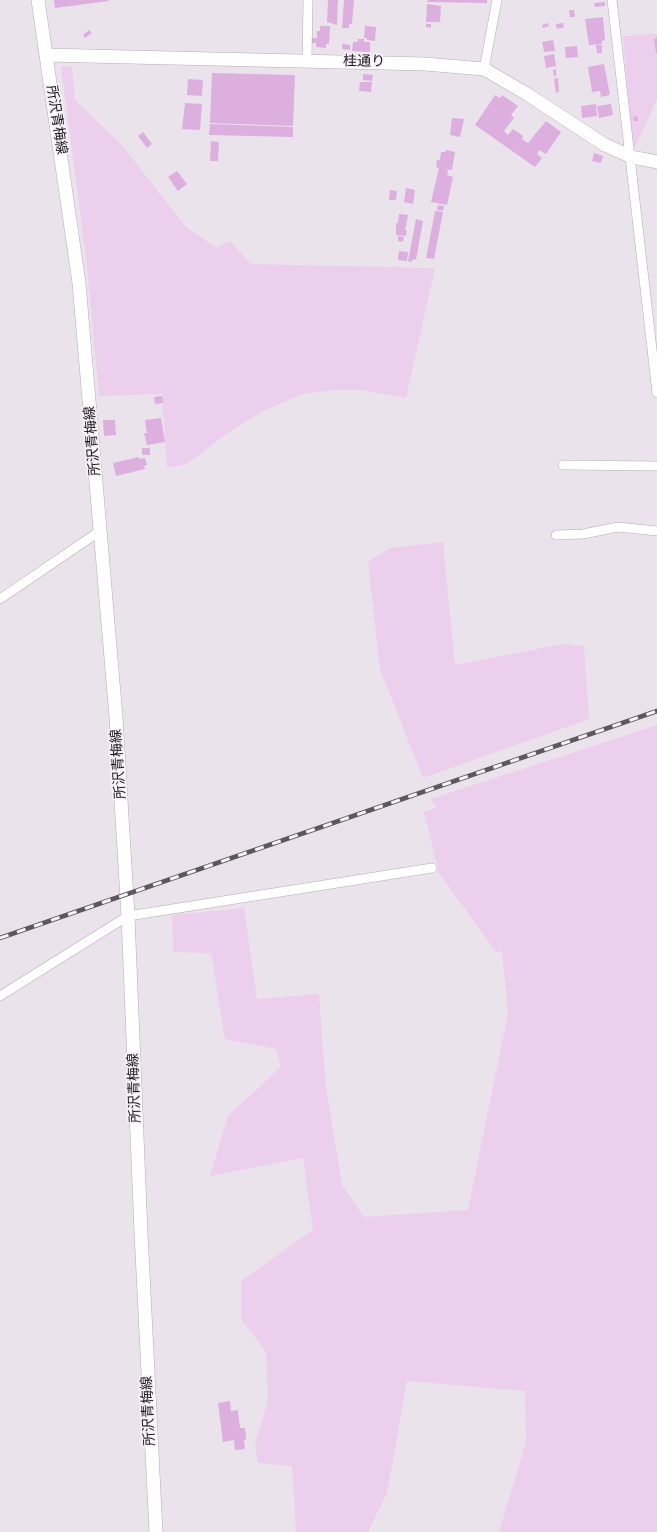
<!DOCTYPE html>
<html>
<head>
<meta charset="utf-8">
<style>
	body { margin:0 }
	canvas { display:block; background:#ebe3ec }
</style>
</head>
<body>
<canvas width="657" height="1532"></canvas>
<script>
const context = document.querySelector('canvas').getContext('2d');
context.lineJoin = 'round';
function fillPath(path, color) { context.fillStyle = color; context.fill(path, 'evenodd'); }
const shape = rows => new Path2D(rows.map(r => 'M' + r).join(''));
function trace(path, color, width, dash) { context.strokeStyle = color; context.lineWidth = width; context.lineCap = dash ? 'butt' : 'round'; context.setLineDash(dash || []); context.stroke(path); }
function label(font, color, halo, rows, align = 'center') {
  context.font = font + ' "Roboto Condensed","Noto Sans JP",sans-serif'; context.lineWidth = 3.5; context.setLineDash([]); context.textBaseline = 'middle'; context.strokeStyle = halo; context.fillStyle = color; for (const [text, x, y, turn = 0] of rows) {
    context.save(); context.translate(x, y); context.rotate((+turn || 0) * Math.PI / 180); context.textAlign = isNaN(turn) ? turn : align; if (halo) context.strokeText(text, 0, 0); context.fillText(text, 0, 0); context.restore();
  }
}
fillPath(shape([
	[657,34,657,99,636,145,633,148,623,36],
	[61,66,72,67,75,100,122,145,186,227,216,248,230,241,251,264,435,268,406,398,358,390,335,390,303,394,265,410,229,432,187,464,167,468,162,394,99,396,87,266],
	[443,542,455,665,563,644,584,646,589,719,423,778,380,669,368,562,390,548],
	[657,725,657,1532,499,1532,526,1442,525,1391,407,1381,387,1493,368,1532,294,1532,296,1531,292,1466,258,1463,255,1443,268,1401,266,1352,241,1319,241,1281,313,1230,303,1158,210,1176,228,1116,281,1067,276,1049,225,1039,211,953,173,952,172,915,244,908,257,999,319,994,325,1080,342,1185,364,1217,468,1210,508,1013,502,951,496,952,439,873,424,812,437,808,431,799]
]), '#ecceed');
fillPath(shape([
	[54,0,108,0,109,1,55,8],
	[328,0,338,0,337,25,327,22],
	[344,0,354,0,352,24,349,24,349,28,342,28],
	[428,0,487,0,487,3,427,2],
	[605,2,605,6,595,7,594,3],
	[427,4,441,6,440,22,426,22],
	[569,10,574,10,575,17,570,17],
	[603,17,605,40,602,41,602,44,589,45,585,19],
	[548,23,549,26,543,28,542,25],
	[563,23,564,27,557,29,556,24],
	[426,24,431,24,431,28,426,27],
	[320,26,330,26,329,44,326,44,326,48,316,47,316,43,310,43,310,38,317,38,317,31,320,31],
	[365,26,376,27,375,41,367,40,367,38,364,38],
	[89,30,92,33,85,38,83,35],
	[657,38,657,53,656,53,654,39],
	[358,39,364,39,364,42,370,42,370,52,352,51,353,42,357,42],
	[553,40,555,51,544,52,542,42],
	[342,44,350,45,350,50,342,49],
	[596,45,602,45,602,53,597,53],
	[577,46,578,57,566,58,565,47],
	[554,54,556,66,546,68,544,56],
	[604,64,610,95,601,97,600,91,592,92,588,67],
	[556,69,556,76,554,76,553,70],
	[212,73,295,75,293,126,210,123],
	[363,74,373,75,372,81,363,80],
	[558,78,559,92,556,93,554,79],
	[188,79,203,80,202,96,187,95],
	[360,82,372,82,371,92,359,91],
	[495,95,500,98,502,95,518,106,511,115,514,118,504,131,508,135,513,129,523,136,522,139,528,143,546,121,561,132,546,154,540,150,537,154,542,158,535,167,475,125],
	[185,103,202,104,200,130,182,129],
	[596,104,597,116,582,118,581,106],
	[611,104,613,115,599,118,597,106],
	[637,116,638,121,634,121,633,117],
	[452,118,464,119,460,137,450,135],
	[210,124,293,127,293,137,209,135],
	[143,132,152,144,147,148,138,136],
	[211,141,219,142,218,161,210,161],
	[446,150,455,152,452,170,443,169,448,170,447,175,453,177,447,205,431,202,439,168,436,167,437,160,440,160,441,152,445,152],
	[594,153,603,156,601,163,592,161],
	[177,171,187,184,178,191,168,177],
	[406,188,415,190,413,204,404,202],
	[390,190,397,191,396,200,389,200],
	[438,205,444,206,443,211,437,210],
	[435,211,443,212,434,259,426,258],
	[399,214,408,215,405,230,407,231,406,236,396,235,396,223,398,223],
	[416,219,423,221,416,260,413,259,412,262,408,261],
	[398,236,404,237,403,242,398,241],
	[399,251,408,252,407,261,398,260],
	[162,396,163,403,155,404,154,397],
	[161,418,165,442,147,445,144,433,147,433,145,420],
	[103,420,115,420,116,435,104,436],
	[142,448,150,448,150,455,142,455],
	[139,457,139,459,145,458,147,465,144,466,145,469,116,476,113,463],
	[230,1401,231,1411,238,1410,240,1428,245,1428,246,1440,244,1440,245,1449,235,1450,234,1440,223,1442,218,1403]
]), '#dcafdf');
const street = shape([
	[612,0,657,393],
	[307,61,308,0],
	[484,69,497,0],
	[563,465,657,466],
	[556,535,583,534,618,527,657,531],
	[0,599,100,531],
	[0,996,128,916,432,868]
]);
const secondary = shape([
	[38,0,79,283,116,717,128,916,141,1233,156,1532],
	[46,55,425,64,484,69,527,94,605,145,632,157,657,162]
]);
trace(street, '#b3acb4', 10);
trace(secondary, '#b3acb4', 14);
trace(street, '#fff', 9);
trace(secondary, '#fff', 13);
const rail = shape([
	[0,938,657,711]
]);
trace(rail, '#5c585c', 4.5);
trace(rail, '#f8f1f9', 3, [9]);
label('14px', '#1d1a1d', '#f8f1f9', [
	["桂通り",364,62,1],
	["所沢青梅線",56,120,81],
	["所沢青梅線",93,441,-95],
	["所沢青梅線",119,764,-94],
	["所沢青梅線",135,1088,-92],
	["所沢青梅線",149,1411,-93]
]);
</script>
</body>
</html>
